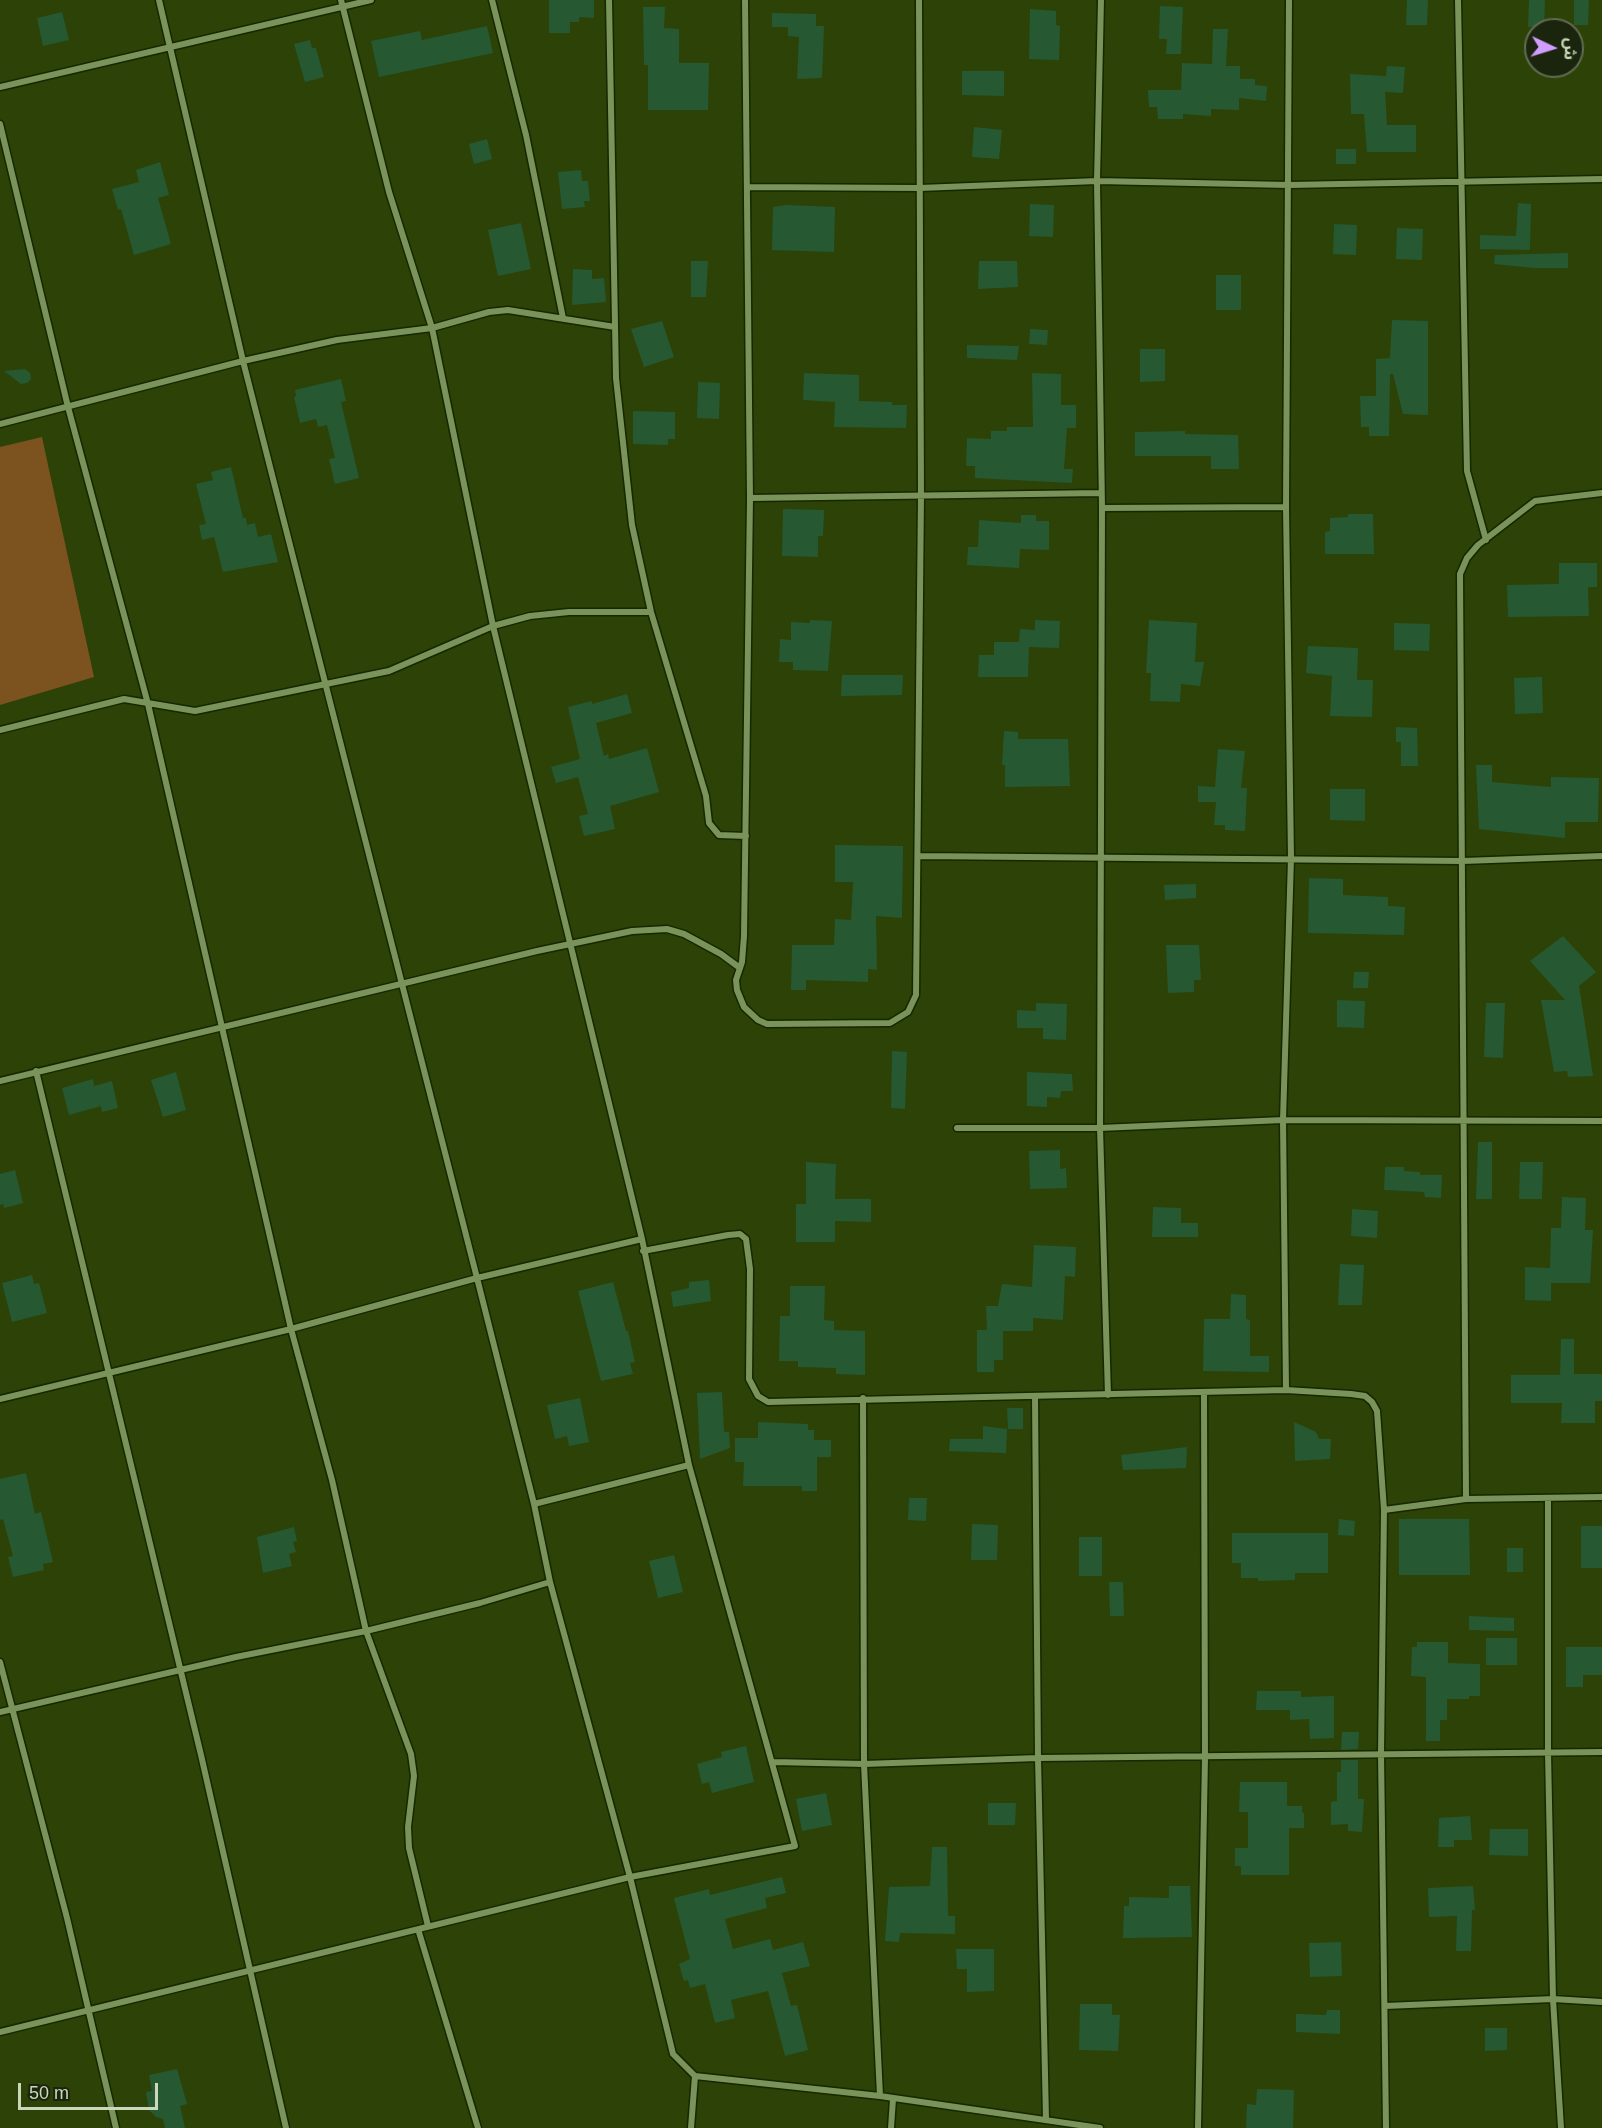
<!DOCTYPE html>
<html>
<head>
<meta charset="utf-8">
<style>
	body { margin:0 }
	#map { position:relative; width:1602px; height:2128px; overflow:hidden; background:#2c4207; font-family:Helvetica,"Noto Sans Arabic",sans-serif }
	canvas { display:block }
	.north { position:absolute; left:1524px; top:18px; width:60px; height:60px; box-sizing:border-box; background:#1b250e; border:2px solid #616c53; border-radius:50%; rotate:94deg; font-size:16px; font-weight:700; line-height:24px; text-align:center; color:#c9d7ba }
	.north::after { content:''; display:block; margin:auto; width:21px; height:27px; background:#d19dfe; clip-path:polygon(50% 0,100% 100%,50% 72%,0 100%) }
	.scale { position:absolute; left:18px; top:2083px; width:140px; height:27px; box-sizing:border-box; border:3px solid #c9d7ba; border-top:0; padding-left:8px; font-size:18px; line-height:21px; white-space:nowrap; color:#c9d7ba; -webkit-text-stroke:4px #1b250e; paint-order:stroke }
</style>
</head>
<body>
<div id="map">
<canvas width="1602" height="2128"></canvas>
<div class="north">ش</div>
<div class="scale">50 m</div>
</div>
<script>
const context = document.querySelector('canvas').getContext('2d');
context.lineJoin = 'round';
function fillPath(path, color) { context.fillStyle = color; context.fill(path, 'evenodd'); }
const shape = rows => new Path2D(rows.map(r => 'M' + r).join(''));
function trace(path, color, width, dash) { context.strokeStyle = color; context.lineWidth = width; context.lineCap = dash ? 'butt' : 'round'; context.setLineDash(dash || []); context.stroke(path); }
fillPath(shape([
	[42,437,94,677,0,705,0,447]
]), '#7c521e');
fillPath(shape([
	[549,0,594,0,594,18,579,17,579,22,570,22,570,33,549,33],
	[1407,0,1428,0,1427,25,1406,25],
	[1529,0,1545,0,1544,27,1528,27],
	[1574,0,1589,0,1588,25,1574,25],
	[1160,6,1183,7,1181,54,1166,54,1167,39,1159,39],
	[643,7,665,7,664,28,679,29,679,63,709,63,708,110,648,110,648,65,644,65],
	[1030,9,1056,11,1056,25,1060,26,1059,60,1029,59],
	[62,12,69,40,43,46,37,18],
	[772,13,816,14,816,26,824,26,822,78,797,79,799,37,788,36,788,27,772,27],
	[487,26,493,53,379,77,371,41,420,31,422,40],
	[1213,29,1228,29,1226,66,1240,66,1240,79,1255,79,1255,85,1267,86,1266,101,1239,98,1239,110,1211,109,1211,116,1183,114,1183,119,1158,119,1157,107,1149,107,1148,90,1181,90,1182,63,1212,64],
	[310,40,312,48,316,48,324,77,305,82,294,44],
	[1387,66,1405,67,1403,93,1385,92,1387,125,1416,125,1416,152,1367,152,1364,114,1351,114,1350,74,1386,76],
	[962,71,1004,71,1004,96,962,95],
	[974,127,1002,130,999,159,972,157],
	[487,139,492,159,474,164,469,144],
	[1336,149,1356,149,1356,164,1336,164],
	[160,162,169,195,158,198,171,244,134,255,121,209,118,210,112,189,139,182,136,170],
	[581,170,582,181,588,181,590,201,584,201,585,207,562,209,558,172],
	[1518,203,1531,204,1530,250,1480,249,1480,235,1516,236],
	[1030,204,1054,205,1053,237,1029,236],
	[786,205,835,207,834,252,772,250,773,207],
	[521,223,531,269,498,276,488,230],
	[1334,224,1357,225,1356,255,1333,254],
	[1397,228,1423,229,1422,260,1396,259],
	[1568,253,1568,268,1534,268,1494,264,1495,255],
	[691,261,708,261,706,297,691,297],
	[979,261,1017,261,1018,287,978,289],
	[573,269,592,270,592,279,604,278,606,302,572,305],
	[1216,275,1241,275,1241,310,1216,310],
	[1392,320,1428,321,1428,415,1403,414,1393,374,1390,374,1389,436,1369,436,1369,427,1361,427,1360,396,1376,396,1376,359,1390,358],
	[662,321,674,357,644,367,631,329],
	[1030,329,1048,330,1047,345,1029,344],
	[967,345,1019,346,1017,360,967,358],
	[1140,349,1165,349,1165,381,1140,382],
	[25,369,30,373,31,379,27,383,21,384,4,371],
	[804,373,859,375,859,401,892,402,892,405,907,405,906,428,834,427,835,402,803,400],
	[1032,373,1061,374,1061,405,1076,405,1076,428,1067,428,1064,469,1073,469,1072,483,975,478,975,466,966,466,967,438,991,439,991,431,1007,431,1007,427,1033,427],
	[341,379,346,401,341,402,359,478,335,484,329,459,335,458,327,425,318,427,316,419,300,423,294,397,296,396,295,390],
	[698,382,720,383,719,419,697,418],
	[633,411,675,412,675,439,668,439,668,445,633,444],
	[1185,431,1185,434,1238,435,1239,469,1211,469,1211,456,1135,456,1135,432],
	[231,467,243,518,246,518,247,525,255,523,258,537,271,534,278,562,223,572,214,537,202,540,199,525,206,524,196,484,213,480,211,472],
	[783,509,824,510,823,536,818,536,818,557,782,556],
	[1348,514,1373,514,1374,554,1325,554,1325,532,1330,531,1330,518,1348,517],
	[1021,515,1036,515,1036,521,1049,521,1049,550,1020,549,1019,568,967,565,968,547,978,547,979,520,1021,523],
	[1559,563,1597,563,1597,587,1588,587,1589,616,1508,617,1507,585,1559,584],
	[810,620,832,621,828,671,793,670,793,662,779,662,780,639,791,640,791,622,810,623],
	[1035,620,1060,621,1059,648,1029,647,1028,677,978,677,979,655,994,655,994,642,1019,642,1020,629,1035,630],
	[1149,620,1197,623,1195,662,1204,662,1200,686,1181,684,1180,702,1150,701,1151,673,1146,673],
	[1394,623,1430,624,1429,651,1394,650],
	[1308,646,1358,648,1357,680,1373,680,1372,717,1330,716,1332,676,1306,673],
	[842,675,903,675,902,695,841,696],
	[1542,677,1543,713,1515,714,1514,678],
	[627,694,632,713,596,723,604,756,608,754,609,759,647,748,659,792,610,806,615,829,584,836,579,816,588,814,578,777,556,783,551,767,580,759,568,707,592,701,592,704],
	[1396,727,1417,728,1418,766,1401,766,1401,742,1396,742],
	[1004,731,1018,732,1018,739,1068,739,1070,786,1005,787,1005,765,1002,765],
	[1218,749,1245,751,1241,788,1247,788,1245,831,1225,830,1225,825,1214,825,1216,802,1198,802,1198,786,1215,787],
	[1476,765,1492,765,1492,782,1551,787,1551,777,1599,778,1598,822,1565,822,1565,838,1479,829],
	[1330,789,1365,789,1365,821,1330,820],
	[835,845,903,846,902,918,876,916,877,970,868,969,868,982,806,980,806,990,791,990,792,945,834,945,835,919,851,920,853,882,835,882],
	[1309,878,1343,879,1343,895,1388,897,1388,906,1405,907,1404,935,1308,933],
	[1196,884,1196,898,1165,900,1164,885],
	[1563,936,1596,972,1579,986,1593,1076,1568,1077,1567,1071,1554,1072,1541,1000,1565,1000,1530,961],
	[1166,945,1199,945,1201,980,1194,980,1194,992,1168,993],
	[1354,972,1369,972,1368,988,1353,988],
	[1337,1000,1365,1001,1364,1028,1337,1027],
	[1036,1003,1067,1004,1066,1040,1043,1039,1043,1028,1017,1028,1017,1010,1036,1011],
	[1486,1003,1505,1003,1503,1058,1484,1057],
	[892,1051,907,1052,905,1109,891,1108],
	[176,1072,186,1110,163,1117,151,1080],
	[1027,1072,1072,1074,1073,1091,1061,1091,1060,1098,1047,1097,1047,1107,1027,1106],
	[93,1079,94,1086,112,1081,118,1108,102,1112,101,1106,69,1115,62,1088],
	[1478,1142,1492,1142,1492,1199,1476,1199],
	[1060,1150,1060,1169,1066,1168,1067,1188,1030,1189,1029,1151],
	[806,1162,836,1164,835,1199,871,1199,871,1222,835,1221,835,1242,796,1242,796,1204,806,1204],
	[1520,1162,1543,1162,1542,1199,1519,1199],
	[1385,1167,1404,1167,1404,1171,1420,1172,1420,1175,1442,1175,1441,1198,1425,1197,1424,1192,1384,1190],
	[15,1170,23,1203,4,1208,3,1204,0,1205,0,1174],
	[1562,1197,1586,1198,1585,1230,1593,1230,1590,1283,1551,1283,1551,1301,1525,1300,1525,1267,1550,1268,1551,1228,1561,1228],
	[1153,1207,1181,1208,1181,1223,1198,1223,1198,1237,1152,1237],
	[1352,1209,1378,1211,1377,1238,1351,1236],
	[1034,1245,1076,1247,1075,1277,1065,1276,1063,1320,1033,1318,1033,1331,1003,1331,1003,1360,994,1360,994,1372,977,1372,977,1330,987,1330,986,1306,998,1306,1002,1284,1032,1287],
	[1340,1264,1364,1265,1362,1305,1338,1305],
	[32,1275,34,1284,39,1283,47,1313,12,1322,2,1283],
	[709,1280,711,1301,673,1307,671,1292,689,1288,689,1282],
	[613,1282,626,1331,628,1331,635,1362,630,1363,633,1374,601,1381,578,1291],
	[790,1286,825,1286,824,1320,834,1321,834,1330,865,1331,865,1375,836,1374,836,1368,798,1367,798,1361,779,1361,780,1316,790,1316],
	[1231,1294,1246,1295,1246,1319,1250,1320,1250,1356,1269,1356,1269,1372,1203,1371,1204,1319,1230,1319],
	[1561,1339,1574,1339,1574,1374,1602,1374,1602,1401,1595,1401,1595,1423,1561,1423,1562,1403,1511,1403,1511,1375,1560,1375],
	[722,1392,724,1432,729,1432,730,1448,700,1459,697,1393],
	[580,1398,589,1442,569,1446,567,1436,555,1439,547,1405],
	[1007,1408,1023,1408,1023,1429,1008,1429],
	[758,1422,808,1424,808,1430,814,1430,814,1440,831,1440,831,1457,817,1457,817,1491,802,1491,802,1486,743,1486,744,1462,735,1462,735,1438,758,1438],
	[1294,1422,1316,1432,1319,1439,1331,1439,1330,1459,1295,1461],
	[983,1426,1007,1429,1006,1453,949,1451,950,1439,983,1439],
	[1187,1447,1186,1468,1123,1470,1121,1455],
	[26,1473,35,1514,41,1512,53,1562,43,1564,44,1570,13,1577,8,1557,13,1556,3,1519,0,1520,0,1479],
	[909,1498,927,1498,926,1521,908,1520],
	[1339,1519,1355,1521,1354,1536,1338,1535],
	[1399,1519,1469,1519,1470,1575,1399,1575],
	[972,1524,998,1525,997,1560,971,1560],
	[1581,1526,1602,1526,1602,1568,1581,1568],
	[294,1527,297,1541,293,1542,296,1552,289,1554,292,1566,263,1573,257,1537],
	[1232,1533,1328,1533,1328,1573,1295,1573,1295,1580,1258,1581,1258,1578,1241,1578,1241,1563,1232,1563],
	[1079,1537,1102,1537,1102,1576,1079,1576],
	[1507,1548,1523,1548,1523,1572,1507,1572],
	[674,1555,683,1592,658,1598,649,1561],
	[1109,1582,1123,1582,1124,1616,1110,1616],
	[1469,1616,1514,1618,1514,1631,1469,1630],
	[1486,1638,1517,1638,1517,1665,1486,1665],
	[1417,1642,1448,1642,1448,1663,1480,1664,1480,1696,1469,1696,1469,1699,1447,1699,1447,1720,1440,1720,1440,1741,1426,1741,1426,1677,1411,1676,1412,1647,1417,1647],
	[1566,1647,1602,1647,1602,1675,1583,1675,1583,1687,1566,1687],
	[1257,1691,1301,1691,1301,1697,1334,1696,1334,1738,1310,1739,1309,1719,1290,1720,1290,1710,1256,1710],
	[1342,1732,1359,1732,1358,1749,1341,1750],
	[746,1746,754,1782,712,1793,709,1782,702,1784,697,1764,722,1757,721,1752],
	[1341,1760,1358,1760,1358,1799,1364,1799,1362,1832,1348,1831,1348,1824,1331,1825,1331,1802,1337,1801,1337,1772,1341,1772],
	[1240,1782,1287,1782,1287,1806,1302,1806,1302,1812,1304,1813,1304,1828,1289,1828,1289,1875,1241,1875,1241,1866,1235,1866,1235,1848,1248,1848,1248,1812,1239,1812],
	[826,1793,832,1825,802,1831,796,1799],
	[988,1803,1016,1803,1015,1825,988,1825],
	[1470,1816,1472,1840,1454,1840,1454,1847,1438,1847,1439,1818],
	[1490,1829,1528,1829,1528,1856,1489,1855],
	[932,1847,947,1847,948,1916,955,1916,955,1934,900,1933,899,1942,885,1941,889,1887,930,1886],
	[782,1877,786,1893,765,1898,767,1908,725,1919,733,1949,770,1939,773,1950,803,1942,810,1966,782,1973,791,2006,797,2005,808,2050,785,2056,768,1991,731,2000,735,2018,715,2023,705,1984,690,1988,688,1980,684,1981,679,1964,690,1959,674,1898,709,1889,710,1895],
	[1169,1886,1190,1886,1192,1937,1123,1938,1124,1906,1129,1906,1129,1897,1169,1898],
	[1473,1886,1475,1910,1472,1910,1471,1951,1456,1951,1457,1916,1429,1917,1428,1888],
	[1341,1942,1342,1976,1310,1977,1309,1943],
	[956,1949,994,1949,994,1991,967,1992,967,1969,957,1969],
	[1080,2004,1112,2004,1112,2015,1120,2015,1118,2051,1079,2050],
	[1327,2010,1340,2010,1340,2034,1296,2032,1296,2014,1326,2015],
	[1485,2028,1507,2028,1507,2050,1485,2051],
	[177,2069,187,2104,180,2106,185,2128,165,2128,163,2119,156,2117,149,2110,146,2092,152,2091,149,2075],
	[1257,2089,1294,2090,1293,2128,1246,2128,1247,2104,1256,2105]
]), '#265931');
const street = shape([
	[159,0,243,361,337,340,432,328,489,312,508,310,615,327],
	[492,0,526,135,563,318],
	[609,0,616,378,632,525,651,612,706,796,709,823,719,835,746,836],
	[745,0,750,498,744,936,742,962,736,980,737,990,744,1007,758,1020,767,1024,890,1023,908,1012,916,995,921,495,919,0],
	[1101,0,1097,181,1102,508,1100,1128,1108,1395],
	[1458,0,1467,471,1486,540],
	[0,87,371,0],
	[0,124,68,407,148,704,291,1329,332,1480,366,1631,411,1754,414,1776,408,1827,409,1848,428,1926],
	[747,187,920,188,1097,181,1289,185,1602,179],
	[0,424,243,361,477,1278,534,1504,550,1582,630,1877,673,2054,695,2076,880,2096,1100,2128],
	[750,498,1101,493],
	[1102,508,1286,507],
	[0,730,124,699,195,711,389,671,493,626,530,616,569,612,651,612],
	[920,856,1463,861,1602,856],
	[36,1071,201,1755,286,2128],
	[0,1081,537,951,632,931,667,929,684,934,721,954,740,968],
	[957,1128,1100,1128,1283,1120,1602,1121],
	[643,1251,728,1235,740,1234,746,1239,750,1269,749,1379,758,1396,768,1402,1286,1390,1351,1394,1365,1396,1372,1402,1377,1411,1384,1510,1381,1754,1386,2128],
	[1286,1390,1283,1120,1291,858,1286,507,1289,0],
	[1035,1397,1038,1758,1046,2119],
	[863,1398,864,1764,880,2096],
	[0,1399,291,1329,477,1278,642,1239],
	[1466,1499,1460,574,1467,558,1478,545,1535,501,1602,493],
	[1548,1499,1548,1753,1553,1999,1561,2128],
	[534,1504,689,1465],
	[1384,1510,1466,1499,1602,1497],
	[0,1662,67,1918,116,2128],
	[0,1712,236,1657,366,1631,480,1603,550,1582],
	[772,1762,864,1764,1038,1758,1602,1752],
	[418,1929,478,2128],
	[1385,2006,1553,1999,1602,2002],
	[0,2032,630,1877,795,1846,689,1465,642,1239,493,626,432,328,389,192,341,0],
	[691,2128,695,2076],
	[891,2128,893,2099],
	[1198,2128,1205,1758,1204,1392]
]);
trace(street, '#172700', 9);
trace(street, '#7a935a', 6);
</script>
</body>
</html>
